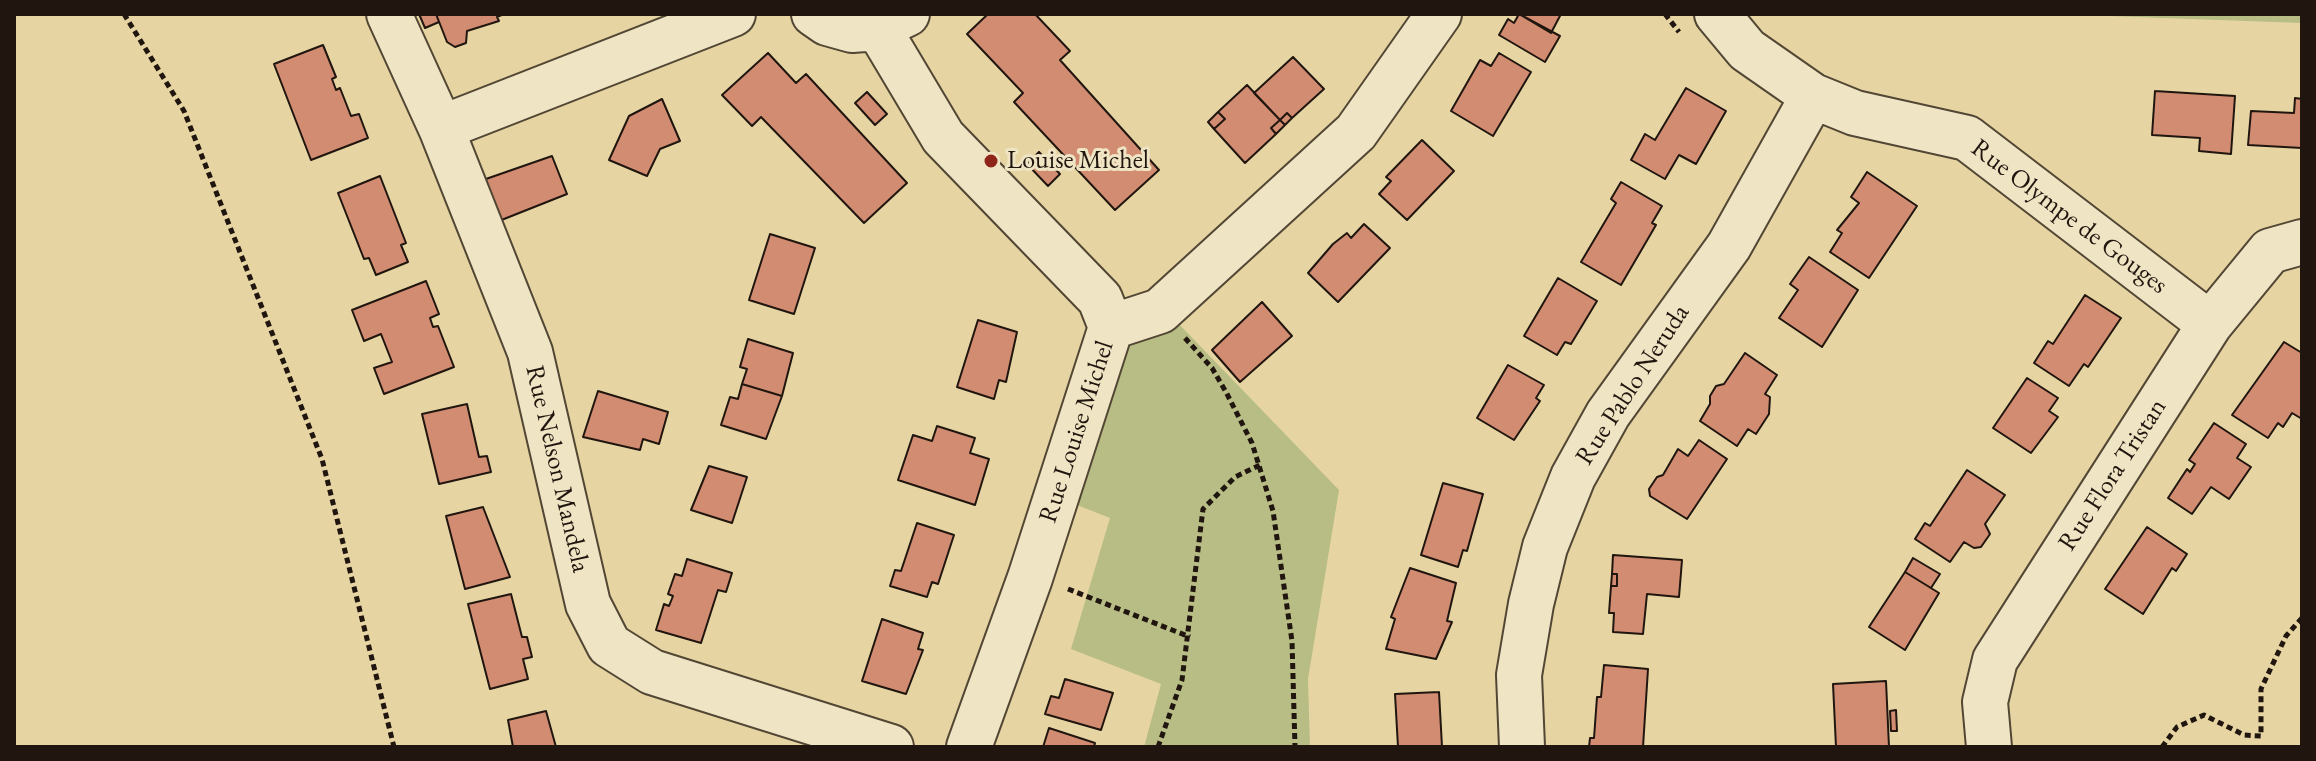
<!DOCTYPE html>
<html>
<head>
<meta charset="utf-8">
<style>
	body { margin:0 }
	#map { position:relative; width:2316px; height:761px; overflow:hidden; background:#e6d5a2; font-family:"EB Garamond",serif }
	canvas { display:block }
	.frame { position:absolute; inset:0; border:16px solid #20160f; pointer-events:none }
</style>
</head>
<body>
<div id="map">
<canvas width="2316" height="761"></canvas>
<div class="frame"></div>
</div>
<script>
const context = document.querySelector('canvas').getContext('2d');
context.lineJoin = 'round';
function fillPath(path, color) { context.fillStyle = color; context.fill(path, 'evenodd'); }
const shape = rows => new Path2D(rows.map(r => 'M' + r).join(''));
function trace(path, color, width, dash) { context.strokeStyle = color; context.lineWidth = width; context.lineCap = dash ? 'butt' : 'round'; context.setLineDash(dash || []); context.stroke(path); }
function label(font, color, halo, rows, align = 'center') {
  context.font = font + ' "EB Garamond",serif'; context.lineWidth = 6; context.setLineDash([]); context.textBaseline = 'middle'; context.strokeStyle = halo; context.fillStyle = color; for (const [text, x, y, turn = 0] of rows) {
    context.save(); context.translate(x, y); context.rotate((+turn || 0) * Math.PI / 180); context.textAlign = isNaN(turn) ? turn : align; if (halo) context.strokeText(text, 0, 0); context.fillText(text, 0, 0); context.restore();
  }
}
fillPath(shape([
	[2054,14,2302,14,2302,23],
	[1175,320,1339,490,1308,679,1310,747,1144,747,1161,684,1071,649,1110,518,1072,503,1113,359,1138,334]
]), '#b7bd84');
const building = shape([
	[419,14,436,14,439,22,425,28,419,14],
	[436,14,504,14,497,17,499,21,467,31,466,43,455,47,447,42,436,14],
	[988,14,1035,14,1070,51,1060,60,1159,170,1115,210,1014,102,1023,93,967,34,988,14],
	[1519,14,1561,14,1551,33,1519,14],
	[1519,14,1560,36,1545,62,1499,35,1508,19,1514,23,1519,14],
	[323,45,336,77,332,79,336,90,340,88,351,116,359,114,368,138,311,160,274,64,323,45],
	[768,53,796,83,806,74,907,183,864,223,761,117,752,126,722,95,768,53],
	[1499,53,1531,72,1493,136,1451,111,1480,60,1491,66,1499,53],
	[1293,57,1324,89,1292,118,1287,113,1280,120,1254,93,1293,57],
	[1247,85,1280,120,1271,128,1276,134,1245,163,1214,129,1225,119,1218,112,1247,85],
	[1686,88,1726,111,1696,164,1679,155,1665,179,1631,160,1645,134,1655,140,1686,88],
	[2155,91,2235,96,2231,154,2199,151,2200,138,2152,135,2155,91],
	[867,92,887,114,875,125,855,103,867,92],
	[2295,98,2302,99,2302,148,2248,145,2251,111,2294,113,2295,98],
	[662,99,680,141,660,149,647,176,609,160,629,116,662,99],
	[1218,112,1225,119,1214,129,1208,122,1218,112],
	[1287,113,1292,118,1285,125,1280,120,1287,113],
	[1280,120,1285,125,1276,134,1271,128,1280,120],
	[1422,140,1454,171,1407,220,1379,194,1391,181,1386,177,1422,140],
	[1039,152,1060,174,1048,186,1027,164,1039,152],
	[552,156,567,194,499,221,483,180,552,156],
	[1867,172,1917,206,1869,278,1830,252,1842,233,1837,230,1859,203,1851,197,1867,172],
	[380,176,406,243,401,245,408,262,376,275,369,258,364,259,338,193,380,176],
	[1621,182,1662,206,1652,223,1656,225,1621,285,1581,262,1616,203,1611,199,1621,182],
	[1364,224,1390,248,1338,302,1308,273,1333,244,1347,233,1351,238,1364,224],
	[770,234,815,248,794,314,749,300,770,234],
	[1809,257,1858,290,1822,347,1779,318,1798,290,1790,284,1809,257],
	[1558,278,1597,301,1571,344,1565,342,1557,355,1524,336,1558,278],
	[426,281,439,314,430,318,433,327,438,326,454,367,384,394,374,368,392,362,381,334,364,341,352,310,426,281],
	[2085,295,2121,318,2088,367,2084,364,2069,386,2034,363,2048,341,2053,344,2085,295],
	[1262,302,1292,336,1240,382,1212,350,1262,302],
	[978,320,1017,332,1006,382,999,380,994,399,957,387,978,320],
	[748,339,793,353,782,396,742,384,747,369,740,367,748,339],
	[2284,342,2302,353,2302,419,2292,413,2283,427,2278,423,2268,438,2232,415,2284,342],
	[1745,353,1777,375,1765,394,1770,397,1769,414,1756,434,1748,429,1737,446,1700,421,1710,404,1710,396,1716,386,1724,384,1745,353],
	[1508,365,1544,385,1536,398,1540,401,1514,440,1477,418,1508,365],
	[2027,378,2058,398,2049,411,2058,417,2031,453,1993,428,2027,378],
	[742,384,782,396,766,439,721,425,730,397,738,399,742,384],
	[598,391,668,412,659,444,643,439,640,450,583,437,598,391],
	[467,404,479,457,487,456,491,472,439,484,422,414,467,404],
	[2214,423,2246,444,2237,458,2251,467,2229,499,2211,487,2192,514,2168,498,2187,469,2190,472,2195,464,2189,460,2214,423],
	[937,426,975,438,970,453,989,459,975,505,898,480,913,435,932,441,937,426],
	[1699,440,1727,459,1687,519,1650,496,1649,489,1657,477,1663,475,1678,449,1688,456,1699,440],
	[709,466,747,477,732,523,691,510,709,466],
	[1967,470,2005,495,1985,524,1990,534,1981,547,1974,548,1964,542,1950,562,1915,539,1925,523,1930,526,1967,470],
	[1443,483,1483,494,1467,551,1463,550,1458,567,1421,555,1443,483],
	[483,507,510,577,465,589,446,516,483,507],
	[917,523,954,535,938,584,932,582,927,597,890,586,895,570,901,571,917,523],
	[2147,527,2187,554,2176,571,2172,568,2143,614,2105,589,2147,527],
	[1613,555,1682,560,1679,597,1647,594,1643,634,1613,632,1614,613,1609,613,1611,586,1617,586,1617,574,1612,574,1613,555],
	[1913,558,1940,574,1931,588,1905,572,1913,558],
	[687,559,732,573,726,592,718,590,701,643,656,630,664,604,669,606,673,596,668,594,675,574,682,576,687,559],
	[1410,568,1456,583,1447,621,1452,622,1436,659,1386,649,1395,619,1391,617,1410,568],
	[1905,572,1939,593,1905,650,1869,627,1905,572],
	[1612,574,1617,574,1617,586,1611,586,1612,574],
	[511,594,522,637,527,637,532,657,523,659,528,679,490,689,468,604,511,594],
	[882,619,923,633,918,649,923,650,906,694,862,681,882,619],
	[1604,665,1648,669,1643,747,1589,747,1590,738,1594,738,1597,697,1601,697,1604,665],
	[1065,679,1113,693,1101,730,1045,714,1051,696,1059,698,1065,679],
	[1886,681,1889,747,1836,747,1833,684,1886,681],
	[1439,692,1442,747,1398,747,1395,694,1439,692],
	[1896,710,1897,731,1891,731,1890,711,1896,710],
	[546,711,556,747,513,747,508,720,546,711],
	[1049,728,1095,743,1094,747,1043,747,1049,728]
]);
fillPath(building, '#d18c71');
trace(building, '#20160f', 2);
const minor = shape([
	[389,14,441,128,530,352,588,604,609,645,652,672,891,747],
	[814,14,827,23,852,30,878,28,907,14],
	[1717,14,1747,50,1813,96,1855,113,1967,138,2210,324],
	[878,28,943,137,1100,299,1111,327],
	[441,128,733,14],
	[1111,327,1160,311,1356,132,1439,14],
	[969,747,1030,578,1111,327],
	[1522,747,1519,675,1531,604,1545,547,1573,477,1608,414,1729,246,1813,96],
	[1989,747,1985,702,1995,660,2210,324,2270,251,2302,242]
]);
trace(minor, '#524634', 48);
trace(shape([
	[124,14,184,111,322,459,394,747],
	[1665,14,1679,32],
	[1185,338,1212,368,1226,392,1252,443,1273,511,1292,641,1295,747],
	[1068,589,1190,637],
	[1158,747,1182,680,1203,509,1235,477,1260,465],
	[2162,747,2177,727,2204,715,2244,735,2261,736,2261,689,2286,636,2302,618]
]), '#20160f', 5, [6, 4]);
trace(minor, '#efe4c3', 44);
for (const [x, y, r, color] of [
	[991,161,8,"#8f2418"]
]) { const dot = new Path2D(); dot.arc(x, y, r, 0, 2 * Math.PI); context.fillStyle = color; context.fill(dot); trace(dot, '#efe4c3', 3); }
label('26px', '#20160f', '#efe4c3', [
	["Louise Michel",1007,161]
], 'left');
label('26px', '#20160f', '#efe4c3', [
	["Rue Olympe de Gouges",2069,217,37],
	["Rue Pablo Neruda",1633,385,-57],
	["Rue Louise Michel",1077,432,-72],
	["Rue Nelson Mandela",557,469,77],
	["Rue Flora Tristan",2113,475,-57]
]);
</script>
</body>
</html>
